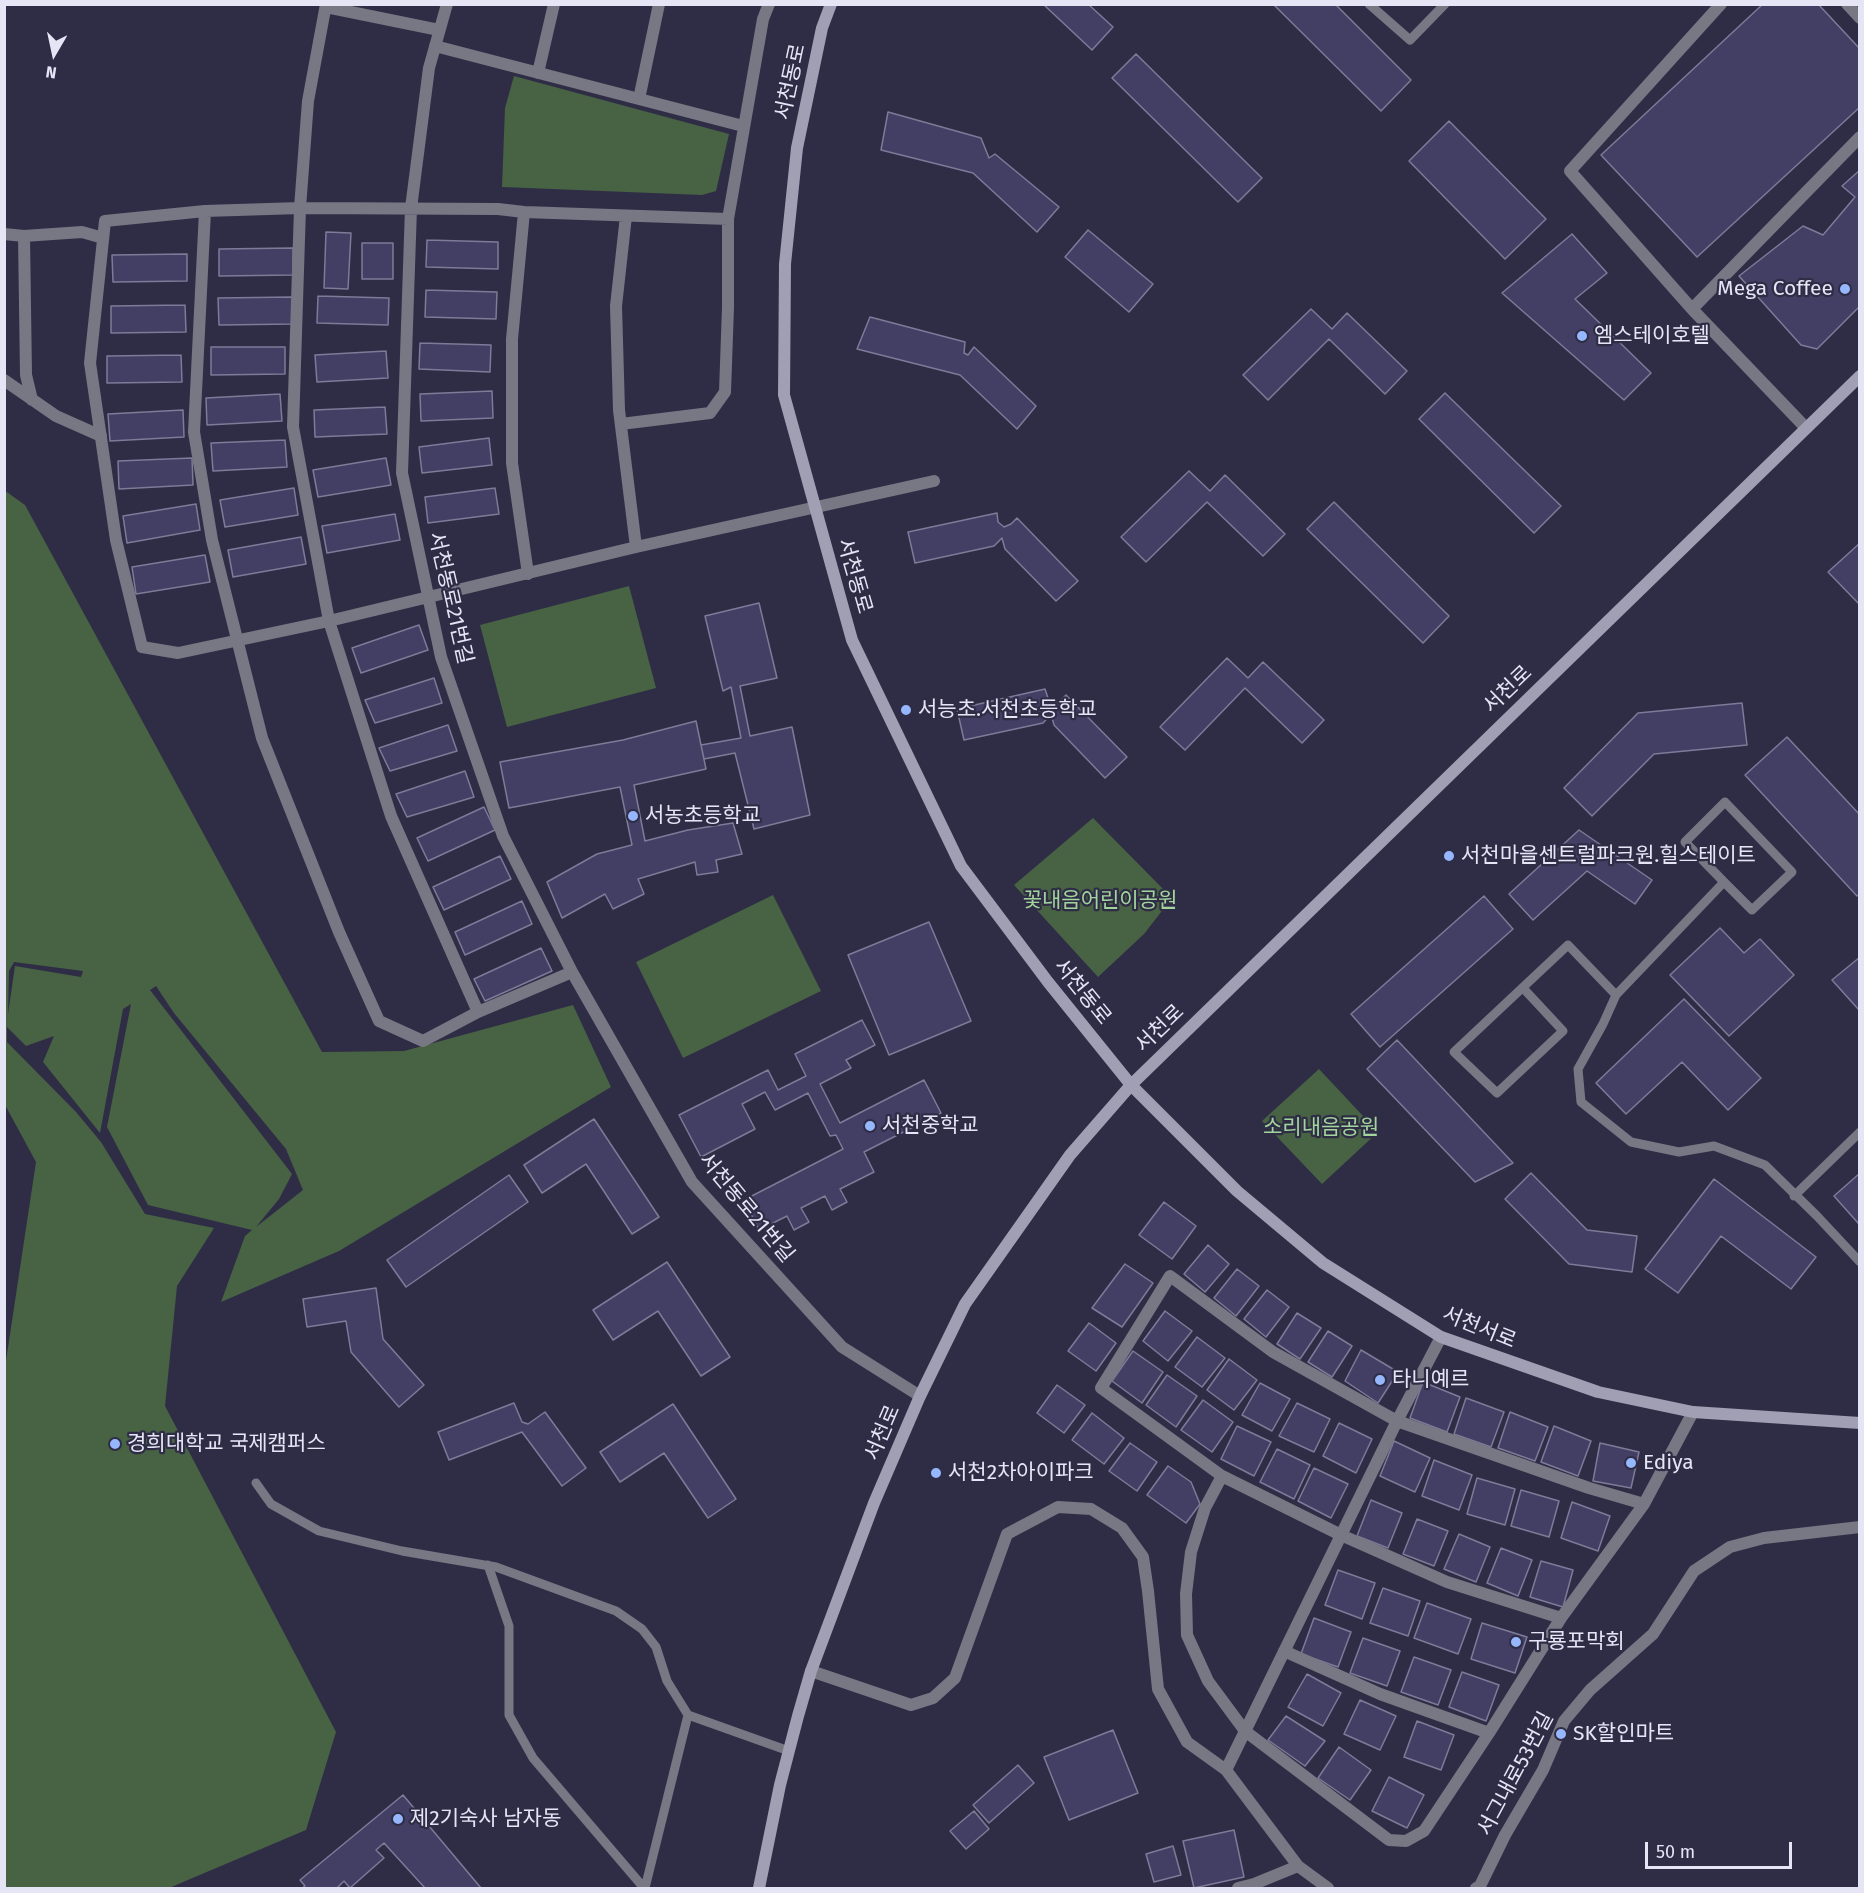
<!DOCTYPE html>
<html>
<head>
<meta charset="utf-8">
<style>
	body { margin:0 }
	#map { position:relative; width:1864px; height:1893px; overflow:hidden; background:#2f2d46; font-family:"Fira Sans",sans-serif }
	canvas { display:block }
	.frame { position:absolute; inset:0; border:6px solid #e6e5f6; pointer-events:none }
	.north { position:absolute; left:24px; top:24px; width:60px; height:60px; -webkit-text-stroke:4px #2f2d46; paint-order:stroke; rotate:189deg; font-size:16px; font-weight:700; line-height:24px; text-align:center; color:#e6e5f6 }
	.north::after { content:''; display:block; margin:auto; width:21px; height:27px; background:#e6e5f6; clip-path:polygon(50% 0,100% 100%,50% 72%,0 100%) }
	.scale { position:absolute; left:1645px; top:1842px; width:147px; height:27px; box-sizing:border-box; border:3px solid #e6e5f6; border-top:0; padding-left:8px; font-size:18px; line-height:21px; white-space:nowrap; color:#e6e5f6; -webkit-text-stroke:4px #2f2d46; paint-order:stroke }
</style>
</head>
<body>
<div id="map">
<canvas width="1864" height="1893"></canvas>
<div class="frame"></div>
<div class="north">N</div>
<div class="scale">50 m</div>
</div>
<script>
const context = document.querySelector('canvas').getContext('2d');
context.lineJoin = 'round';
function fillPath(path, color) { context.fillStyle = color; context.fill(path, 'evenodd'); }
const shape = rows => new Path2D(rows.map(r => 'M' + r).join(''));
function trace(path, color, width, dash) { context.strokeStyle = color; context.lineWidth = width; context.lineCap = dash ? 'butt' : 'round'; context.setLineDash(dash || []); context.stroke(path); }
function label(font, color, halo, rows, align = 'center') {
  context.font = font + ' "Fira Sans","Noto Sans KR",sans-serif'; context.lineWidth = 4.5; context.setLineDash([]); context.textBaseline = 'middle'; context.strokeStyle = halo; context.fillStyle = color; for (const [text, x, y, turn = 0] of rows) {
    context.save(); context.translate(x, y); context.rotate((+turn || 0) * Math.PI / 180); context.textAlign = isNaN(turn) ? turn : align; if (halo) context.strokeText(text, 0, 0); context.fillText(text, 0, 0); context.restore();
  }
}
fillPath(shape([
	[514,76,729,134,716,191,702,195,502,187,505,108],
	[4,490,25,505,322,1052,404,1051,573,1005,611,1087,339,1251,221,1302,245,1236,252,1230,148,1205,107,1127,131,1004,123,1009,100,1133,43,1062,54,1036,26,1046,7,1027,7,1042,76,1112,101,1142,145,1214,214,1228,177,1286,165,1406,336,1732,306,1830,169,1888,5,1888,4,1374,36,1162,4,1103],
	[14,962,83,971,81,977,15,966,8,1014,9,971],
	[156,986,174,1013,286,1149,303,1190,256,1227,279,1199,292,1174,150,990],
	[629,586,656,688,507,727,480,625],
	[1093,818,1172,898,1144,934,1098,977,1014,885],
	[773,895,821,991,683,1058,636,962],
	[1319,1069,1378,1132,1322,1184,1262,1121]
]), '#486244');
const building = shape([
	[1043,4,1088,4,1113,27,1092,50,1043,4],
	[1273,4,1335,4,1411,80,1381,111,1273,4],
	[1763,4,1818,4,1860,49,1860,107,1697,257,1601,155,1763,4],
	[1136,54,1262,178,1238,202,1112,78,1136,54],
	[888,112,981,138,989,158,995,154,1059,207,1037,232,973,173,881,150,888,112],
	[1449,121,1546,219,1505,259,1409,161,1449,121],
	[1860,170,1860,306,1817,349,1801,345,1739,276,1803,226,1823,235,1855,197,1842,186,1860,170],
	[1088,230,1153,284,1129,312,1065,257,1088,230],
	[326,232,351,233,348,289,324,288,326,232],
	[1572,234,1607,273,1575,299,1651,373,1624,400,1502,293,1572,234],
	[427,240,498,242,498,269,426,267,427,240],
	[362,243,393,243,393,279,362,279,362,243],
	[293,248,293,275,219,276,219,249,293,248],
	[187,254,187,281,113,282,112,255,187,254],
	[426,290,497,292,496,319,425,317,426,290],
	[318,296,389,298,388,325,317,323,318,296],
	[293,297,293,324,219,325,218,298,293,297],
	[185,305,186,332,111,333,111,306,185,305],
	[1311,309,1332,329,1347,313,1407,371,1385,394,1329,339,1268,400,1243,375,1311,309],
	[870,317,965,342,964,353,968,355,974,347,1036,406,1017,429,960,375,857,349,870,317],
	[420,343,491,345,490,372,419,369,420,343],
	[211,347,285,347,285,374,211,375,211,347],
	[386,351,388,378,317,382,315,355,386,351],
	[181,355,182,382,107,383,107,356,181,355],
	[492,391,493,418,421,421,420,394,492,391],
	[1445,393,1561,506,1534,533,1419,419,1445,393],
	[280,394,282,421,207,425,206,398,280,394],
	[385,407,387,434,315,437,314,410,385,407],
	[183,410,184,437,110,441,108,414,183,410],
	[489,438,492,465,422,473,419,447,489,438],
	[285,440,287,467,213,471,211,443,285,440],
	[192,458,193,485,119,489,118,461,192,458],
	[386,458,391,485,318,497,313,470,386,458],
	[1189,471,1210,491,1225,475,1285,534,1263,556,1207,502,1146,562,1121,537,1189,471],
	[294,488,298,515,225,527,220,500,294,488],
	[495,488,499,514,428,523,425,497,495,488],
	[1334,502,1449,616,1423,643,1307,529,1334,502],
	[196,504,200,530,127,543,123,516,196,504],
	[997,513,998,522,1004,527,1011,524,1017,518,1078,581,1056,601,1005,549,1002,538,994,546,915,563,908,532,997,513],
	[395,514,400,540,327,553,322,526,395,514],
	[301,537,306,564,233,577,228,550,301,537],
	[1860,543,1860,605,1828,572,1860,543],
	[205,555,210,582,136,594,132,567,205,555],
	[759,603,777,678,740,686,750,736,792,727,810,815,754,829,735,753,704,759,701,745,741,738,731,687,723,691,705,616,759,603],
	[419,625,428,650,361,673,352,648,419,625],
	[1227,658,1248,678,1263,662,1324,720,1302,743,1245,688,1185,750,1160,727,1227,658],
	[434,678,442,703,375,723,365,700,434,678],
	[1045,689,1048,698,1053,703,1060,701,1066,695,1127,757,1105,778,1054,725,1051,714,1043,723,964,740,957,709,1045,689],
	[1742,703,1747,745,1654,754,1592,816,1564,788,1638,713,1742,703],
	[696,721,706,769,634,785,645,841,688,830,733,823,742,854,716,860,718,872,697,875,695,862,638,879,644,894,613,909,605,894,562,918,547,882,597,854,632,845,620,787,509,808,500,762,623,740,696,721],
	[448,725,457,751,390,771,379,748,448,725],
	[1787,737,1860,815,1860,894,1857,896,1745,775,1787,737],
	[465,771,474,797,407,817,396,794,465,771],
	[484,807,495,830,428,861,417,838,484,807],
	[1579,830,1652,880,1635,904,1587,871,1533,920,1509,894,1579,830],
	[500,856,511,879,444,910,433,887,500,856],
	[1484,896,1513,929,1380,1047,1351,1014,1484,896],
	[522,901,532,924,465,955,455,932,522,901],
	[929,922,971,1021,889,1055,848,955,929,922],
	[1720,928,1744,953,1760,939,1794,975,1729,1036,1670,975,1720,928],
	[541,948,552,971,485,1001,474,979,541,948],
	[1860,957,1860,1009,1859,1010,1832,980,1860,957],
	[1684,999,1761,1078,1728,1110,1682,1062,1626,1114,1596,1083,1684,999],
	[862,1020,875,1045,846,1060,851,1068,820,1084,840,1123,924,1080,941,1113,864,1152,874,1172,840,1189,847,1202,832,1210,825,1196,801,1208,809,1222,794,1230,787,1216,759,1230,744,1200,843,1149,836,1135,830,1136,808,1093,775,1110,765,1092,742,1104,755,1129,701,1157,679,1115,768,1070,778,1090,806,1076,795,1054,862,1020],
	[1397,1040,1513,1163,1475,1182,1367,1069,1397,1040],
	[594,1119,659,1217,632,1234,586,1164,542,1193,524,1165,594,1119],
	[1531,1173,1587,1230,1637,1236,1632,1272,1569,1264,1505,1199,1531,1173],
	[1860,1173,1860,1222,1858,1223,1834,1196,1860,1173],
	[509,1175,528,1202,406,1287,387,1260,509,1175],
	[1714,1179,1816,1257,1791,1289,1721,1236,1678,1293,1645,1269,1714,1179],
	[1164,1202,1196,1226,1172,1259,1139,1235,1164,1202],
	[1208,1245,1229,1264,1205,1292,1184,1274,1208,1245],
	[667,1262,730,1357,701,1376,658,1311,613,1340,593,1310,667,1262],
	[1125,1264,1153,1283,1122,1327,1092,1308,1125,1264],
	[1237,1269,1259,1286,1236,1316,1214,1298,1237,1269],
	[376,1288,383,1339,424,1385,399,1407,351,1352,346,1321,307,1327,303,1299,376,1288],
	[1267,1290,1289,1307,1266,1337,1244,1319,1267,1290],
	[1165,1311,1192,1331,1168,1361,1143,1341,1165,1311],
	[1297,1313,1321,1328,1300,1359,1277,1344,1297,1313],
	[1089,1323,1116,1343,1096,1371,1068,1351,1089,1323],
	[1328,1331,1352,1346,1332,1377,1308,1362,1328,1331],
	[1197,1337,1225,1358,1202,1387,1175,1367,1197,1337],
	[1361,1350,1398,1372,1378,1403,1345,1381,1361,1350],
	[1133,1351,1163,1372,1142,1403,1112,1381,1133,1351],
	[1229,1359,1257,1380,1234,1410,1207,1390,1229,1359],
	[1167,1375,1197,1396,1176,1427,1146,1405,1167,1375],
	[1423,1382,1460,1397,1447,1432,1410,1418,1423,1382],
	[1260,1383,1290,1399,1272,1431,1242,1415,1260,1383],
	[1057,1385,1085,1405,1064,1433,1037,1413,1057,1385],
	[1466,1398,1504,1412,1491,1447,1454,1434,1466,1398],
	[1203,1400,1233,1422,1212,1452,1181,1430,1203,1400],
	[514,1403,522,1422,528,1424,545,1412,586,1468,562,1486,522,1432,449,1460,438,1432,514,1403],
	[1297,1403,1330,1419,1314,1452,1279,1436,1297,1403],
	[673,1404,736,1499,708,1518,664,1453,620,1482,600,1452,673,1404],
	[1510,1412,1548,1427,1535,1461,1498,1448,1510,1412],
	[1092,1413,1124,1438,1104,1464,1072,1440,1092,1413],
	[1339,1423,1372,1439,1356,1473,1323,1456,1339,1423],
	[1237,1426,1271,1442,1254,1476,1221,1459,1237,1426],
	[1554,1426,1591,1441,1578,1476,1541,1462,1554,1426],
	[1394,1441,1430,1458,1415,1492,1380,1476,1394,1441],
	[1130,1443,1157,1462,1137,1491,1109,1471,1130,1443],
	[1600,1443,1639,1452,1631,1488,1593,1481,1600,1443],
	[1277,1449,1310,1465,1294,1499,1260,1482,1277,1449],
	[1434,1460,1472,1475,1459,1510,1422,1496,1434,1460],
	[1168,1466,1191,1482,1200,1504,1186,1523,1147,1495,1168,1466],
	[1314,1468,1348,1484,1331,1518,1298,1501,1314,1468],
	[1477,1478,1515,1489,1505,1525,1467,1514,1477,1478],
	[1521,1490,1559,1501,1549,1537,1511,1526,1521,1490],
	[1371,1500,1402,1513,1388,1548,1357,1536,1371,1500],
	[1572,1502,1610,1516,1598,1551,1561,1538,1572,1502],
	[1417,1519,1448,1531,1434,1566,1403,1554,1417,1519],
	[1459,1534,1490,1547,1476,1582,1444,1569,1459,1534],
	[1501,1548,1532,1560,1518,1596,1487,1583,1501,1548],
	[1541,1561,1573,1570,1563,1607,1530,1597,1541,1561],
	[1338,1570,1375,1583,1362,1619,1325,1605,1338,1570],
	[1383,1588,1420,1601,1408,1636,1370,1623,1383,1588],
	[1427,1603,1471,1619,1458,1654,1414,1638,1427,1603],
	[1314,1618,1351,1632,1338,1667,1301,1654,1314,1618],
	[1482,1623,1527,1637,1515,1673,1471,1659,1482,1623],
	[1363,1638,1400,1651,1387,1686,1350,1673,1363,1638],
	[1414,1657,1451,1670,1438,1705,1401,1692,1414,1657],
	[1462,1672,1499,1685,1486,1721,1449,1707,1462,1672],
	[1307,1674,1341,1693,1323,1726,1288,1707,1307,1674],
	[1360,1700,1396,1716,1380,1750,1344,1734,1360,1700],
	[1286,1716,1325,1741,1305,1766,1268,1740,1286,1716],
	[1417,1721,1454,1735,1441,1770,1404,1757,1417,1721],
	[1113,1730,1138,1793,1069,1820,1044,1757,1113,1730],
	[1339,1747,1371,1770,1350,1800,1318,1778,1339,1747],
	[1018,1765,1034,1783,989,1823,973,1805,1018,1765],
	[1389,1777,1424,1795,1407,1828,1372,1811,1389,1777],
	[403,1795,481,1888,425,1888,384,1843,376,1850,384,1858,350,1888,344,1881,337,1888,302,1888,305,1886,300,1880,403,1795],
	[974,1811,989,1829,966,1849,950,1831,974,1811],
	[1234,1830,1244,1877,1194,1888,1183,1841,1234,1830],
	[1173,1846,1181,1875,1154,1882,1146,1854,1173,1846]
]);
fillPath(building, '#433e64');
trace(building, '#7d7b98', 1.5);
trace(shape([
	[1369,4,1410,40,1445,4],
	[1724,882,1685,842,1725,802,1792,872,1752,910,1724,882,1616,995,1603,1024,1578,1069,1581,1102,1631,1142,1679,1152,1714,1146,1765,1165,1817,1216,1860,1262],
	[1523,988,1563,1031,1497,1093,1454,1052,1568,945,1616,995],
	[1794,1196,1860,1132],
	[256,1483,271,1504,319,1531,402,1551,496,1567,616,1611,642,1629,656,1647,667,1681,688,1715,789,1751],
	[488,1565,509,1626,509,1715,533,1758,644,1888],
	[645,1888,688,1715]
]), '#787784', 9);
trace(shape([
	[326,4,308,101,300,208,293,427,329,621,391,816,478,1012],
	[447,4,429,68,411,208,402,473,441,657,503,836,572,972,692,1182,842,1347,920,1396],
	[1721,4,1570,171,1692,309,1860,137],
	[1847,4,1860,18],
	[326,7,439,30],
	[435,46,743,126],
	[538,73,554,4],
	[639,99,659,4],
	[205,211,194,432,212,540,262,738,339,932,379,1021,423,1041,478,1012,572,972],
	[524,212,512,339,512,463,528,574],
	[626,216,616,306,619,410,636,547],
	[728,219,524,212,498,209,300,208,205,211,105,221,90,363,116,540,142,647,178,653,329,621,636,547,934,481],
	[4,234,24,236,82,232,103,238],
	[24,236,26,375,32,400],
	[1692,309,1806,428],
	[4,380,56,416,101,436],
	[621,424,710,413,725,392,728,307,728,219,763,19,769,4],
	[1222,1476,1101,1388,1170,1276,1273,1352,1397,1421,1589,1488,1644,1504,1561,1618],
	[1644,1504,1693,1412],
	[1284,1651,1380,1694,1489,1733,1561,1618,1447,1582,1341,1535,1222,1476,1205,1508,1191,1552,1186,1594,1187,1635,1208,1681,1245,1731,1389,1840,1406,1841,1424,1831,1489,1733],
	[811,1671,911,1705,933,1698,955,1678,1007,1534,1058,1507,1091,1509,1122,1528,1143,1557,1148,1591,1158,1689,1187,1742,1226,1770,1298,1866,1328,1888],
	[1226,1770,1397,1421,1441,1337],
	[1238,1888,1254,1884,1298,1866],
	[1476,1888,1480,1886,1505,1835,1543,1770,1564,1721,1590,1690,1653,1634,1694,1571,1730,1547,1764,1538,1860,1527]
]), '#787784', 12);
trace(shape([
	[831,4,822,28,797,148,785,264,784,395,852,640,961,866,1048,982,1131,1085,1237,1191,1323,1263,1441,1337,1598,1392,1693,1412,1860,1423],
	[759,1888,780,1785,798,1716,811,1671,874,1503,920,1396,965,1304,1070,1155,1131,1085,1860,376]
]), '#a19fb4', 12);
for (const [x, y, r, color] of [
	[1845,289,6,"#96b6fd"],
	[1582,336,6,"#96b6fd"],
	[906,710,6,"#96b6fd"],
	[633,816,6,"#96b6fd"],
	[1449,856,6,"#96b6fd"],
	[870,1126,6,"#96b6fd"],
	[1380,1380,6,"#96b6fd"],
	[115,1444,6,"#96b6fd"],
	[1631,1463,6,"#96b6fd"],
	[936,1473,6,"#96b6fd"],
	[1516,1642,6,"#96b6fd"],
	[1561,1734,6,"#96b6fd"],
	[398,1819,6,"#96b6fd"]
]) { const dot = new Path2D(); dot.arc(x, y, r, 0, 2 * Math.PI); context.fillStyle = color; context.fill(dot); trace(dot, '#2f2d46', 2); }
label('21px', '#e6e5f6', '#2f2d46', [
	["서천동로",791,82,-78],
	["서천동로",854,576,74],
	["서천동로21번길",450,598,77],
	["서천로",1508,690,-44],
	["서천동로",1082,992,51],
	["서천로",1160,1029,-44],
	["서천동로21번길",746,1208,50],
	["서천서로",1479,1328,22],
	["서천로",883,1433,-67],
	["서그내로53번길",1516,1774,-62]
]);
label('21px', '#e6e5f6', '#2f2d46', [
	["Mega Coffee",1833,289,"right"],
	["엠스테이호텔",1594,336],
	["서능초.서천초등학교",918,710],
	["서농초등학교",645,816],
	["서천마을센트럴파크원.힐스테이트",1461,856],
	["서천중학교",882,1126],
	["타니예르",1392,1380],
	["경희대학교 국제캠퍼스",127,1444],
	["Ediya",1643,1463],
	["서천2차아이파크",948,1473],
	["구룡포막회",1528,1642],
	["SK할인마트",1573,1734],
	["제2기숙사 남자동",410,1819]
], 'left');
label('21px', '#a2d49b', '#2f2d46', [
	["꽃내음어린이공원",1100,901],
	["소리내음공원",1321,1128]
]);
</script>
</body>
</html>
